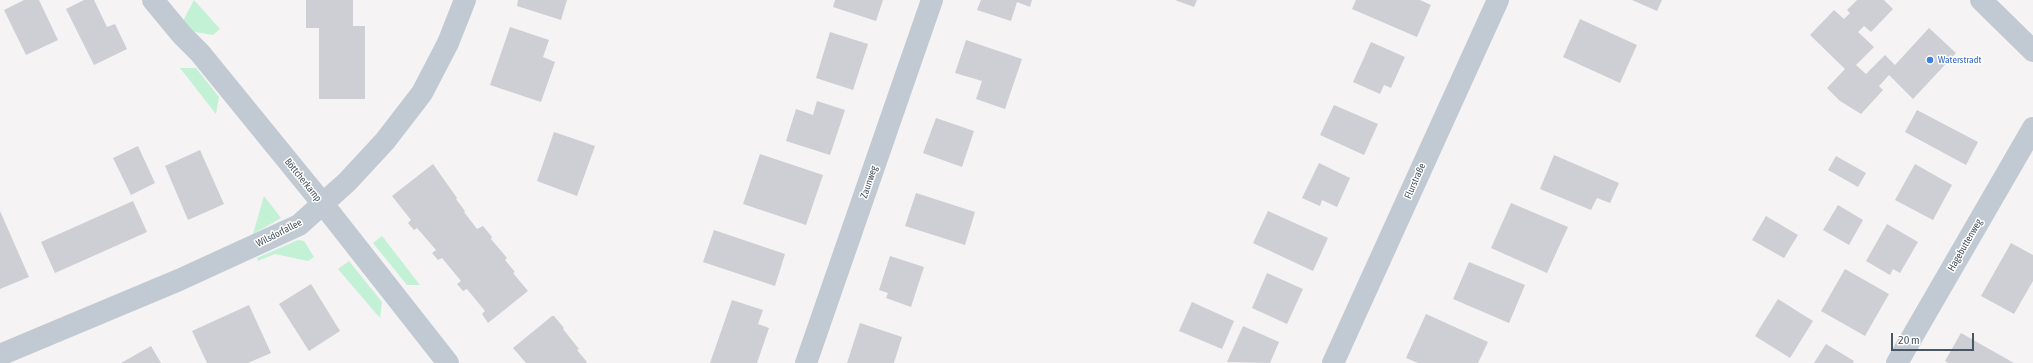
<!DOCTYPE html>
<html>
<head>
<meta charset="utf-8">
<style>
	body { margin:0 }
	#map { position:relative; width:2033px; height:363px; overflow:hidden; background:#f5f3f3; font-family:"Asap Condensed",sans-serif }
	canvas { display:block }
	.scale { position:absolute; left:1891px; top:333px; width:83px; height:18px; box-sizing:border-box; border:2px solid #4a5661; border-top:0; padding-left:5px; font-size:12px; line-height:14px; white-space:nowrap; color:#4a5661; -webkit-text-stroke:3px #fff; paint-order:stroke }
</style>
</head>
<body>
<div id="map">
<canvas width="2033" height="363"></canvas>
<div class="scale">20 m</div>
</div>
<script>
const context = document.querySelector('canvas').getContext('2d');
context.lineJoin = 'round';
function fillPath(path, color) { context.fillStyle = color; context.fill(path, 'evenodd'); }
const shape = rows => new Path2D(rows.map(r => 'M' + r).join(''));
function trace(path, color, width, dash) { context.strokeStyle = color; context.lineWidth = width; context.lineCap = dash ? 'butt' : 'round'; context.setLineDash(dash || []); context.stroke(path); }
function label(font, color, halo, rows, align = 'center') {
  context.font = font + ' "Asap Condensed",sans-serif'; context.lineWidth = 3; context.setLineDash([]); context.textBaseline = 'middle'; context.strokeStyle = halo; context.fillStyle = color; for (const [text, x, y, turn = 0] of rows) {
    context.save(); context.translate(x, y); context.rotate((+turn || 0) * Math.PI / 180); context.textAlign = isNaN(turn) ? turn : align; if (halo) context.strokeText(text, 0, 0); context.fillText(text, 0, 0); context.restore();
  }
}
fillPath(shape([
	[194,0,220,29,213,35,190,31,182,23],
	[180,68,196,68,219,97,216,114],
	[264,196,281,218,253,234],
	[382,236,420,285,407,285,373,243],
	[298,240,304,241,314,257,308,261,275,254,258,261,257,258],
	[349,261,382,302,380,318,338,269]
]), '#c3f1d5');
fillPath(shape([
	[24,0,39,0,58,40,26,55,4,10],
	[84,0,94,0,107,27,115,24,127,49,94,65,66,9],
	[306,0,353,0,353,26,365,26,365,99,319,99,319,28,306,28],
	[518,0,567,0,561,20,517,6],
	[835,0,883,0,876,21,833,7],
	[981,0,1032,0,1030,7,1017,2,1011,21,977,10],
	[1175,0,1197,0,1194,7],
	[1356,0,1420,0,1431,5,1417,37,1352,9],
	[1632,0,1662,0,1657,11],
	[1857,0,1884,0,1893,9,1871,32,1864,26,1858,32,1874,47,1856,65,1866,74,1885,55,1895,65,1929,28,1956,53,1913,99,1889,75,1879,86,1883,90,1861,114,1840,101,1827,88,1845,69,1810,35,1834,10,1844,19,1850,13,1847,10],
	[1580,19,1637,45,1620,83,1563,57],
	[510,27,549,40,543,57,555,62,541,102,490,85],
	[830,32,868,44,853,90,816,78],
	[966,40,1022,59,1005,109,976,99,982,81,955,73],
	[1371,42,1405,57,1391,88,1384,85,1380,94,1353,82],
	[817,101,845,110,830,155,786,141,796,109,813,115],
	[1334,105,1378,124,1364,155,1320,135],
	[1917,110,1978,142,1966,165,1905,132],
	[936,118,974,131,962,167,923,153],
	[554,132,595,146,577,196,537,181],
	[138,146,155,183,131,195,113,158],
	[200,150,224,204,188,220,165,166],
	[760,154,823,175,806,225,743,204],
	[1554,155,1619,183,1610,203,1597,198,1591,210,1540,189],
	[1836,156,1866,173,1858,187,1828,170],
	[1319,163,1350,178,1337,207,1322,200,1320,206,1302,198],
	[433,164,457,198,456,199,465,211,464,212,477,229,483,226,492,237,491,239,507,258,505,260,515,272,513,273,528,291,488,323,482,314,485,311,467,289,463,291,457,284,461,281,442,258,438,260,432,253,436,250,417,228,414,230,408,223,411,220,392,196],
	[1915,164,1952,185,1933,220,1895,200],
	[916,193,975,212,965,245,905,226],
	[133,201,147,232,55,273,41,242],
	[1511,203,1568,227,1547,273,1491,248],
	[1838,205,1863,220,1849,245,1823,230],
	[0,211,29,277,0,289],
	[1268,211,1328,238,1313,271,1253,243],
	[1766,216,1798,235,1784,258,1752,240],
	[1887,224,1918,242,1900,273,1893,269,1890,275,1866,261],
	[714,230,785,254,775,286,703,262],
	[2011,243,2033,255,2033,281,2014,314,1981,296],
	[890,256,924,267,911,307,886,298,888,293,879,290],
	[1469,262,1525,285,1509,323,1453,299],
	[1845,269,1889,294,1865,336,1821,311],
	[1267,273,1303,289,1287,324,1252,308],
	[311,284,340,331,309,351,279,304],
	[1778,299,1813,321,1790,358,1755,336],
	[732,300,763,310,758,324,769,328,757,363,710,363],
	[1192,302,1234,321,1222,349,1179,331],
	[249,305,271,353,248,363,207,363,192,331],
	[1426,314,1488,342,1478,363,1418,363,1406,358],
	[552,316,554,316,564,328,563,329,579,349,577,350,587,362,586,363,526,363,513,348],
	[860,323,902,337,894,363,847,363],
	[1243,326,1279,342,1270,363,1227,362],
	[1961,333,2014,363,1948,363,1945,361],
	[1826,344,1854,361,1853,363,1814,363],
	[151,346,161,363,121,363]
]), '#cdcfd5');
trace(shape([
	[153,0,182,35,200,53,323,204,448,363],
	[1981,0,2033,51],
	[0,355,179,280,299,225,347,182,385,141,422,93,448,43,465,0],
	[806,363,932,0],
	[1333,363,1498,0],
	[1897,363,2033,128]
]), '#c1cad2', 22);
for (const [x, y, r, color] of [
	[1930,60,4,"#3f7fe0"]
]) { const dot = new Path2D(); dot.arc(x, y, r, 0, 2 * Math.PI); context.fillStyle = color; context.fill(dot); trace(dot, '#fff', 1.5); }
label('10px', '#366cbe', '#fff', [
	["Waterstradt",1938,60]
], 'left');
label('10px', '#4a5661', '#fff', [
	["Böttcherkamp",303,180,51],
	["Flurstraße",1415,181,-66],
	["Zaunweg",869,182,-71],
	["Wilsdorfallee",279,233,-27],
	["Hagebuttenweg",1965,245,-60]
]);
</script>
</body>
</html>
